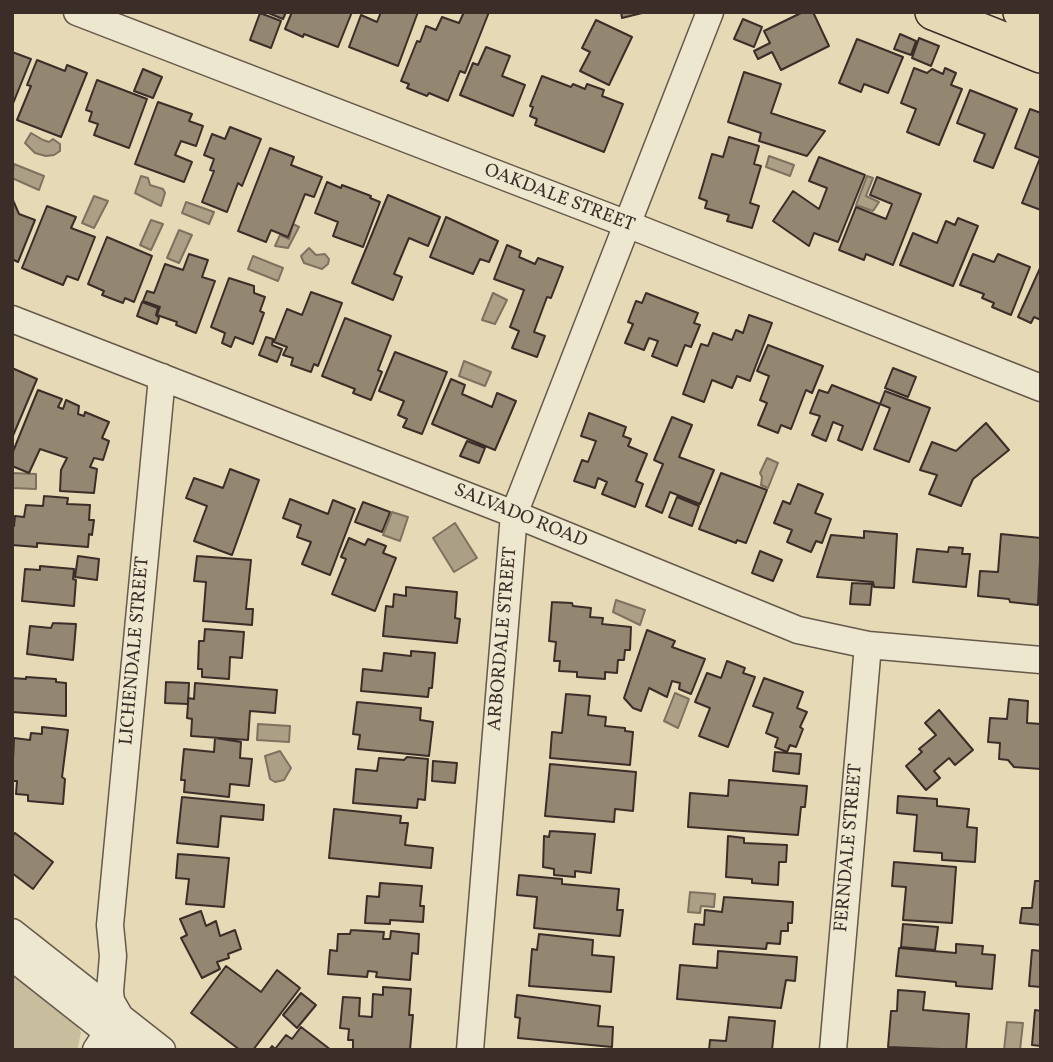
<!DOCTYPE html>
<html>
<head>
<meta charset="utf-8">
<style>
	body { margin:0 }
	#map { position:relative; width:1053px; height:1062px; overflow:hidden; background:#e5dab5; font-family:Vollkorn,serif }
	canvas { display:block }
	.frame { position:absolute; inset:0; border:14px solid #3b2d28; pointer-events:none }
</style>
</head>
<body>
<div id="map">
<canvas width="1053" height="1062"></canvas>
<div class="frame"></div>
</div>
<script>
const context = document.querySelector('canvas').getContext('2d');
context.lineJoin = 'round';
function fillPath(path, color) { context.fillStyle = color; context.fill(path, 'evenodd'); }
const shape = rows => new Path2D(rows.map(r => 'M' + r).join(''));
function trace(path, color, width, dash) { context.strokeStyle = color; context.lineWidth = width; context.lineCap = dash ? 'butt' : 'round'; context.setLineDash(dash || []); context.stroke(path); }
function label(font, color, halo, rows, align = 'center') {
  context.font = font + ' Vollkorn,serif'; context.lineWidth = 5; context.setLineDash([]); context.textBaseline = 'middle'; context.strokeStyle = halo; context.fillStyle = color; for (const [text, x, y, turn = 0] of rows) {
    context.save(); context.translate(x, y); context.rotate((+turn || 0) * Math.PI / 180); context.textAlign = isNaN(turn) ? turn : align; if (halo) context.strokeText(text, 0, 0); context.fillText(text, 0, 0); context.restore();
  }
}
fillPath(shape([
	[12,966,71,1012,81,1033,77,1050,12,1050]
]), '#c8bd9d');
const water = shape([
	[31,133,43,140,49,142,53,139,60,144,60,151,54,155,46,156,35,153,25,143,31,133],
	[769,156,794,165,790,176,766,167,769,156],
	[14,164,44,176,39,190,12,178,14,164],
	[141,176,148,178,150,185,163,189,165,193,161,206,135,193,141,176],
	[867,176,873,178,866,196,879,202,873,211,856,205,867,176],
	[94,196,108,201,94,228,82,223,94,196],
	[186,202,214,212,209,224,182,213,186,202],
	[151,220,163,224,151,250,140,245,151,220],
	[293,224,299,227,288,248,275,246,280,235,289,239,293,224],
	[179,230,192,235,179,263,167,258,179,230],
	[309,248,316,255,325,254,329,259,328,264,322,269,304,263,301,256,309,248],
	[253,256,283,268,278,281,248,269,253,256],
	[493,293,507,300,495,324,482,320,493,293],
	[464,361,491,372,485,386,459,376,464,361],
	[767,458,778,463,768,488,761,485,762,477,760,473,767,458],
	[12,473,36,474,36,489,12,488,12,473],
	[392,512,408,517,400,541,383,535,392,512],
	[455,523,477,558,454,572,433,538,455,523],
	[616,600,645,610,640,625,613,612,616,600],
	[675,693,689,699,678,728,664,721,675,693],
	[258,724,290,726,289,742,257,740,258,724],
	[280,751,291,768,284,780,275,782,270,779,265,756,280,751],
	[690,892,715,894,714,907,701,906,700,913,688,912,690,892],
	[1007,1022,1023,1023,1020,1050,1004,1050,1007,1022]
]);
fillPath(water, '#ab9f85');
trace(water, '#7e7160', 2);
const building = shape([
	[266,12,286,12,283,19,266,12],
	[292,12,352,12,338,47,304,34,303,37,285,29,292,12],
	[381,12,418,12,398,66,349,47,361,15,377,22,381,12],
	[464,12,489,12,465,73,460,71,448,101,429,93,427,96,407,88,409,84,401,81,417,41,420,42,426,26,436,30,442,17,459,23,464,12],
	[621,12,646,12,622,18,621,12],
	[803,12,813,12,829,46,781,70,772,52,758,59,754,51,770,43,764,31,803,12],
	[260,13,281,21,271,48,250,40,260,13],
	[743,19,762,27,754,47,734,39,743,19],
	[596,20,632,37,609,85,580,71,590,52,582,48,596,20],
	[900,34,916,41,911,55,894,49,900,34],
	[919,38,939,46,931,66,912,58,919,38],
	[857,39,903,57,888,93,864,84,861,92,839,83,857,39],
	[486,47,510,56,502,76,525,85,513,116,460,95,473,63,478,65,486,47],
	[12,52,31,59,12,106,12,52],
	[37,60,65,71,67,65,87,73,61,137,17,120,31,86,27,85,37,60],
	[914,68,927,73,932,69,943,74,945,68,956,73,951,85,962,89,939,145,907,132,916,109,901,103,914,68],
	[143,69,162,77,153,98,134,91,143,69],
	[744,72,781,84,771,113,825,131,807,156,759,141,761,133,728,122,744,72],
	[542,76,571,87,573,84,585,89,587,84,604,90,602,96,623,104,604,152,535,125,537,119,530,116,533,107,530,106,542,76],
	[97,80,147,99,129,148,94,135,98,124,89,121,92,112,86,110,97,80],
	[970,90,1017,109,993,168,974,161,985,134,957,123,970,90],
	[158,102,192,114,189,121,203,126,196,146,181,141,175,155,192,162,184,182,135,164,158,102],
	[1030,109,1041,113,1041,210,1022,203,1040,158,1015,148,1030,109],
	[230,127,261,139,242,186,238,183,227,212,202,202,214,171,210,170,214,159,204,155,212,134,225,139,230,127],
	[729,137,759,146,754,164,761,166,750,203,759,206,752,228,727,221,729,215,705,208,707,201,699,198,712,154,723,157,729,137],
	[270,148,294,157,291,165,322,177,314,197,305,194,288,237,271,230,266,242,238,231,270,148],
	[819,157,865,175,838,242,814,233,809,246,773,221,793,191,819,209,827,188,809,181,819,157],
	[877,177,921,194,893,265,866,254,864,260,839,250,856,207,886,219,892,204,870,195,877,177],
	[327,182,341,188,342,185,371,196,370,198,380,202,363,247,333,236,338,222,315,213,327,182],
	[388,195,440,217,428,246,409,238,394,274,402,277,393,300,352,283,388,195],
	[12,198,19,214,35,220,18,262,12,259,12,198],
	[47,206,76,217,71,228,95,237,78,280,67,276,63,285,22,268,47,206],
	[446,217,498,241,489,262,480,259,473,274,430,257,446,217],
	[958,218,978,226,953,286,900,265,913,233,937,243,946,221,955,225,958,218],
	[107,237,152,256,134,302,125,298,123,303,102,295,104,291,88,284,107,237],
	[507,245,521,251,519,257,535,264,538,258,563,267,551,298,547,297,534,332,545,336,537,357,512,348,519,331,510,327,524,290,494,279,507,245],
	[189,254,208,260,202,277,215,281,196,333,176,325,177,322,157,315,160,307,143,301,147,291,154,293,165,264,183,270,189,254],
	[973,254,994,262,998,254,1030,267,1011,315,992,307,994,303,982,298,984,294,960,285,973,254],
	[1041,266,1041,320,1034,317,1031,323,1018,317,1041,266],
	[229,278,254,286,254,293,265,297,260,311,264,313,253,344,235,337,231,347,222,343,225,333,211,327,229,278],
	[311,292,342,303,318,366,314,364,311,372,291,365,293,358,283,355,287,347,274,342,287,309,302,315,311,292],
	[646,293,698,313,694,323,700,325,691,347,685,345,677,366,652,356,658,341,649,338,644,350,625,343,633,324,628,322,636,301,642,303,646,293],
	[142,302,158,308,156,315,159,318,157,324,137,316,142,302],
	[749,315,772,323,750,381,737,376,732,388,712,380,704,402,683,394,701,344,708,346,713,333,732,340,736,330,743,333,749,315],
	[345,318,391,336,378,370,382,372,371,400,353,393,355,389,322,376,345,318],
	[266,337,273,339,272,345,282,349,277,362,259,355,266,337],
	[768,345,823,366,812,393,806,390,791,429,781,425,778,433,758,425,767,403,760,400,769,376,757,371,768,345],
	[395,352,447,372,422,434,403,427,407,419,398,415,404,401,379,391,395,352],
	[12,368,37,379,12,438,12,368],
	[893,368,916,377,908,397,885,388,893,368],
	[451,379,465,385,462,394,492,407,497,393,516,401,495,450,432,424,451,379],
	[832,385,880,404,862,450,838,440,843,426,833,422,826,441,812,435,820,416,810,413,819,390,828,393,832,385],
	[38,390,62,399,58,407,63,409,66,400,79,406,78,414,84,416,85,412,109,422,102,438,109,441,103,460,94,458,90,467,97,469,94,493,60,491,61,470,67,458,40,449,29,473,12,466,12,454,38,390],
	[885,391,930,408,909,462,874,449,890,408,880,404,885,391],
	[589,413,626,427,623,436,631,439,628,446,647,454,636,481,643,484,635,507,602,494,607,482,598,478,595,488,574,481,582,460,588,462,596,441,581,436,589,413],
	[672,417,692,425,679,457,714,470,700,504,670,492,662,513,646,506,663,464,654,460,672,417],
	[986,423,1009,450,973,479,961,506,929,494,937,475,920,470,932,442,956,451,986,423],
	[467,441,485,448,479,463,460,456,467,441],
	[230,469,259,480,232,555,194,541,207,506,186,498,194,478,223,488,230,469],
	[721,473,767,490,746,543,737,540,736,543,699,529,721,473],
	[798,484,823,494,815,513,831,519,822,543,816,541,811,552,787,542,792,530,774,523,783,501,790,504,798,484],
	[44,496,68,498,67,504,90,505,89,520,94,520,92,535,89,534,88,547,37,543,37,547,12,545,12,525,14,526,15,516,24,517,26,505,43,506,44,496],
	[677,497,699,506,692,526,669,517,677,497],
	[290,499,328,514,333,500,355,509,330,575,302,564,311,542,297,537,301,525,283,518,290,499],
	[363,502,390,512,382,532,355,522,363,502],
	[864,531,897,534,894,588,874,587,873,582,817,577,831,535,864,538,864,531],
	[1001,534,1041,538,1038,605,1010,602,1009,599,978,596,980,571,998,572,1001,534],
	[349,538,365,545,368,539,386,546,383,553,396,558,375,611,332,594,346,559,341,557,349,538],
	[949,547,963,548,962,554,970,554,966,587,913,582,917,549,948,552,949,547],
	[760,551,782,560,773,581,752,573,760,551],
	[78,556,99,559,97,580,75,577,78,556],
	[197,556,251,560,246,609,253,609,252,625,203,621,206,582,194,581,197,556],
	[40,566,74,569,73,579,76,580,74,606,22,601,25,569,40,570,40,566],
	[852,583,872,584,870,605,850,604,852,583],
	[406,587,457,592,455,618,460,619,457,643,383,636,386,606,393,607,394,594,406,596,406,587],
	[552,602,572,603,573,606,591,608,590,617,603,618,602,624,631,627,630,650,625,650,624,660,618,660,617,673,605,672,605,679,577,677,577,672,559,671,560,661,554,661,556,642,549,641,552,602],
	[53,623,76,624,73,660,27,654,30,626,51,628,53,623],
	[205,629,244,632,242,658,230,657,229,679,202,677,202,669,198,669,199,641,204,641,205,629],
	[647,630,675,641,672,647,705,659,691,694,679,689,680,683,672,681,667,697,649,688,641,711,633,708,624,698,647,630],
	[411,651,435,653,432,688,429,688,428,697,361,691,363,669,382,671,384,653,411,656,411,651],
	[727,661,745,668,743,673,755,677,728,747,699,736,710,708,695,702,707,673,721,678,727,661],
	[26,677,56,679,56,682,66,683,66,716,12,712,12,678,26,679,26,677],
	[764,678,803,692,797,708,807,712,800,727,803,729,796,747,790,745,787,752,775,747,778,738,766,733,773,713,753,706,764,678],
	[166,682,189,683,188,704,165,703,166,682],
	[195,683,277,690,275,713,250,711,248,740,191,736,192,719,187,718,188,704,188,698,194,699,195,683],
	[566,694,590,696,588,715,606,717,605,726,625,728,625,731,633,732,630,765,550,758,552,732,562,733,566,694],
	[1009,699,1028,701,1027,723,1041,724,1041,769,1014,767,1008,760,999,759,1000,743,988,742,990,718,1007,719,1009,699],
	[357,702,421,708,420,720,433,722,429,756,358,749,360,735,353,734,357,702],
	[939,710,973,750,955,765,949,758,934,771,940,778,926,790,906,766,922,752,919,749,936,735,925,723,939,710],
	[42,727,68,730,62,777,65,779,63,804,28,801,28,795,16,794,17,781,12,781,14,738,30,740,31,733,42,734,42,727],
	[215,738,241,742,240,758,252,759,249,786,230,784,229,797,184,792,185,780,181,780,184,749,214,752,215,738],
	[775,752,801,754,799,774,773,771,775,752],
	[407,757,428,759,425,800,418,799,417,808,353,803,356,769,377,771,379,758,404,760,407,757],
	[433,761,457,763,455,783,432,781,433,761],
	[550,764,636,772,633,811,615,809,614,822,545,816,550,764],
	[729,780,807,786,805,807,801,807,798,835,688,827,690,793,728,796,729,780],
	[898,796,937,799,937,806,969,809,967,827,977,828,975,862,942,860,942,853,914,851,917,815,897,813,898,796],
	[182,797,264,805,263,820,221,816,218,847,177,843,182,797],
	[334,809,401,816,400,823,408,823,405,845,433,848,431,868,329,858,334,809],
	[550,831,595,834,591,873,575,871,575,877,554,875,554,869,543,867,544,836,549,837,550,831],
	[15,833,53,862,33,889,12,873,12,837,15,833],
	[728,836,744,838,744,843,787,845,786,862,779,862,778,885,752,883,752,879,726,877,728,836],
	[178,854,229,858,224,907,186,904,189,879,176,878,178,854],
	[894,862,956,867,952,923,903,920,906,887,892,886,894,862],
	[519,875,562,879,562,884,619,889,617,910,623,910,620,936,534,928,537,897,517,895,519,875],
	[1035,881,1041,881,1041,925,1020,923,1022,908,1032,908,1035,881],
	[380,883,422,886,420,906,424,906,423,922,390,920,390,924,365,923,367,896,379,897,380,883],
	[724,897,793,902,792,923,788,923,788,931,781,931,780,944,767,943,766,949,693,944,695,924,704,925,705,910,722,912,724,897],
	[201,911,206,926,216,921,220,936,235,930,241,949,228,954,229,958,217,962,220,969,202,978,181,938,187,935,180,919,201,911],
	[903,924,938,927,935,950,901,947,903,924],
	[351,930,384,932,383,939,390,939,391,931,419,934,418,954,412,953,410,980,376,977,377,972,368,971,367,977,328,974,330,950,337,951,338,934,350,934,351,930],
	[539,934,593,940,592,955,614,957,611,992,529,986,532,949,537,950,539,934],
	[956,944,983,946,982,954,995,955,992,989,956,986,956,982,896,976,899,948,956,953,956,944],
	[1032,950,1041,951,1041,987,1029,986,1032,950],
	[718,951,797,957,795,981,786,980,781,1008,677,999,680,965,717,968,718,951],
	[226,966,261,992,277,970,300,988,253,1050,240,1050,191,1013,226,966],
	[383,987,411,989,409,1015,413,1015,410,1050,353,1050,353,1040,348,1040,349,1029,340,1028,343,997,360,998,359,1016,372,1017,373,994,383,995,383,987],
	[898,990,925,992,923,1010,969,1014,966,1050,888,1047,891,1011,897,1011,898,990],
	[301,993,316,1005,297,1028,283,1015,301,993],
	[517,995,600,1006,598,1026,613,1027,612,1047,518,1038,520,1018,515,1017,517,995],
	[1035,1010,1041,1011,1041,1046,1032,1045,1035,1010],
	[729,1017,775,1021,772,1050,709,1050,710,1040,726,1041,729,1017],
	[301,1027,331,1050,269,1050,272,1046,275,1049,286,1035,292,1039,301,1027]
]);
fillPath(building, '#938771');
trace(building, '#3b2d28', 2);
const minor = shape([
	[77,12,627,224,1041,388],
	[12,319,514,514,798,630,868,645,1041,660],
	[12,932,162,1050],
	[12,957,130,1050],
	[96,1050,119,1015,111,1001,110,991,113,956,110,925,162,377],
	[470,1050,514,514,710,12],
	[833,1050,868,645]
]);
const major = shape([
	[933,12,1041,55],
	[1021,12,1041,20]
]);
trace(minor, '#66584b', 29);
trace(major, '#3b2d28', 38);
trace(minor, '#eee7cf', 26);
trace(major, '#e5dab5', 35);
label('19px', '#3b2d28', '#eee7cf', [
	["OAKDALE STREET",559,199,21],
	["SALVADO ROAD",520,517,22],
	["ARBORDALE STREET",504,639,-85],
	["LICHENDALE STREET",136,651,-85],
	["FERNDALE STREET",850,848,-85]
]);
</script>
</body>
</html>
